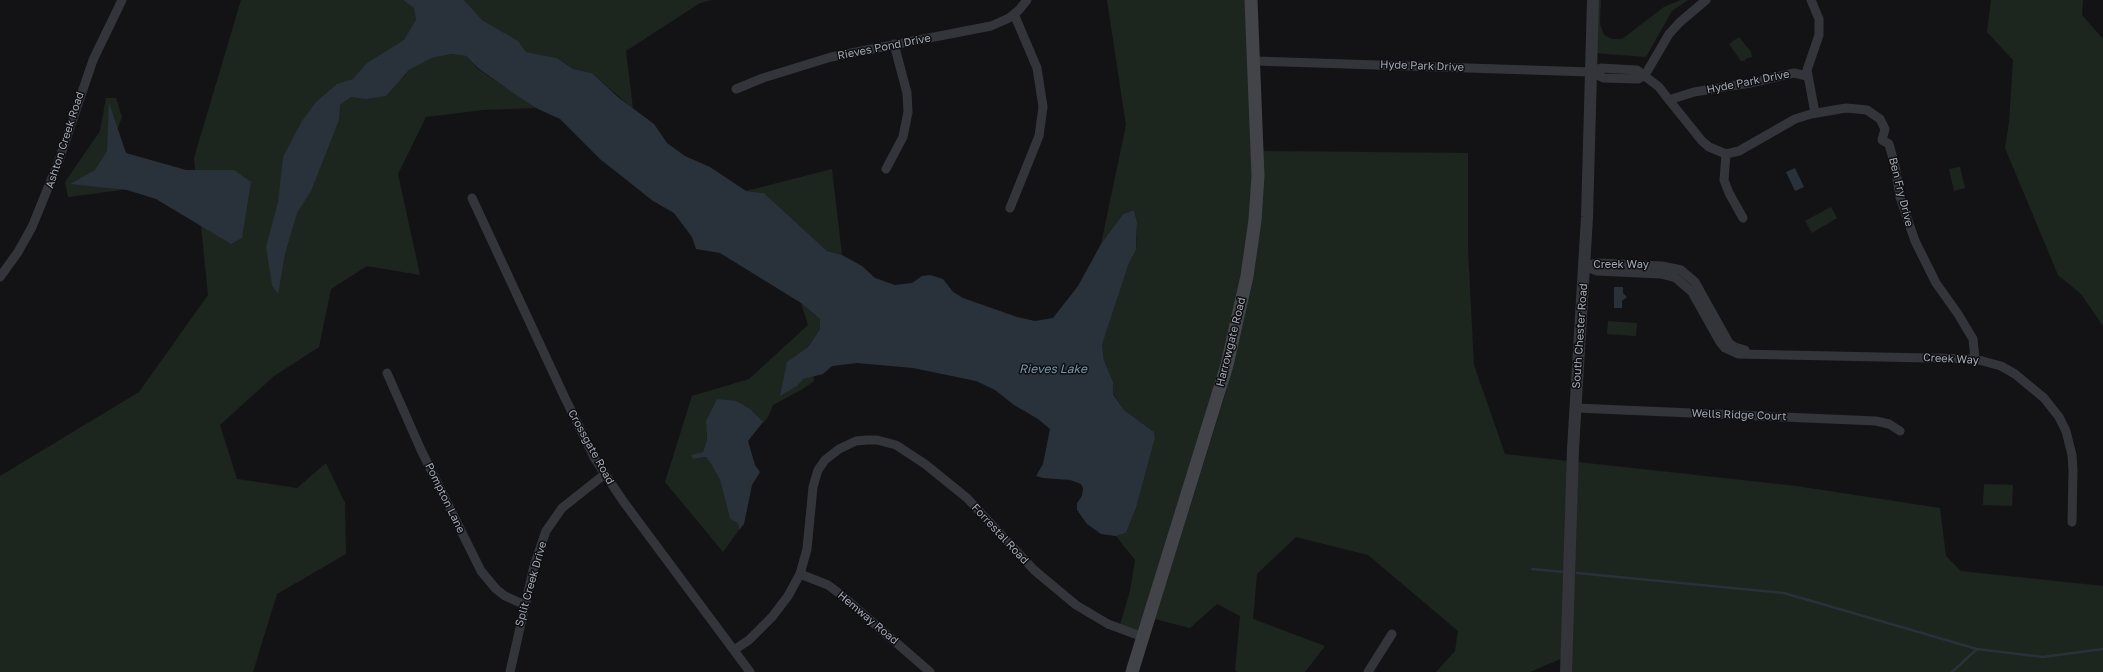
<!DOCTYPE html>
<html>
<head>
<meta charset="utf-8">
<style>
	body { margin:0 }
	canvas { display:block; background:#131315 }
</style>
</head>
<body>
<canvas width="2103" height="672"></canvas>
<script>
const context = document.querySelector('canvas').getContext('2d');
context.lineJoin = 'round';
function fillPath(path, color) { context.fillStyle = color; context.fill(path, 'evenodd'); }
const shape = rows => new Path2D(rows.map(r => 'M' + r).join(''));
function trace(path, color, width, dash) { context.strokeStyle = color; context.lineWidth = width; context.lineCap = dash ? 'butt' : 'round'; context.setLineDash(dash || []); context.stroke(path); }
function label(font, color, halo, rows, align = 'center') {
  context.font = font + ' "Golos Text",sans-serif'; context.lineWidth = 3; context.setLineDash([]); context.textBaseline = 'middle'; context.strokeStyle = halo; context.fillStyle = color; for (const [text, x, y, turn = 0] of rows) {
    context.save(); context.translate(x, y); context.rotate((+turn || 0) * Math.PI / 180); context.textAlign = isNaN(turn) ? turn : align; if (halo) context.strokeText(text, 0, 0); context.fillText(text, 0, 0); context.restore();
  }
}
fillPath(shape([
	[241,0,712,0,700,3,626,51,633,109,592,73,573,69,557,58,526,52,517,41,482,20,437,22,402,79,409,70,432,58,451,54,466,56,478,69,536,108,483,110,426,117,398,174,420,275,367,266,331,289,319,347,274,376,220,425,237,479,297,488,326,463,345,503,346,554,277,594,253,672,0,672,0,476,139,392,208,295,194,158],
	[1107,0,1251,0,1258,136,1247,276,1143,637,1119,628,1130,591,1135,560,1116,536,1126,533,1136,508,1155,438,1154,432,1124,410,1113,393,1113,382,1104,360,1102,345,1129,263,1136,250,1137,240,1137,222,1134,210,1123,214,1101,244,1126,125],
	[1597,0,1601,0,1600,24,1604,35,1612,39,1622,39,1664,7,1681,0,1688,0,1672,11,1646,57,1595,53],
	[1991,0,2083,0,2082,15,2103,39,2103,326,2081,294,2058,275,2005,148,2009,122,2013,60,1987,32],
	[1739,37,1751,52,1752,57,1745,59,1745,61,1741,61,1729,44],
	[106,98,116,98,122,117,98,181,122,190,68,197,65,182,100,131],
	[1263,151,1468,153,1468,250,1474,365,1505,454,1796,486,1940,508,1946,556,1961,571,2103,586,2103,672,1570,672,1565,657,1530,672,1436,672,1455,651,1458,631,1368,555,1296,537,1257,574,1253,619,1325,646,1305,672,1237,672,1235,670,1240,616,1217,604,1190,628,1155,619,1225,395,1238,335],
	[1960,167,1965,188,1954,191,1949,169],
	[832,169,842,255,827,251,764,193,746,191],
	[1831,207,1837,218,1812,233,1805,221],
	[801,303,820,319,820,329,809,346,787,362,813,372,814,381,801,390,773,405,768,417,763,423,706,421,707,440,703,452,694,459,706,457,711,464,720,480,730,519,738,523,739,530,723,552,665,482,692,396,749,379,808,325],
	[1608,321,1637,323,1636,336,1607,334],
	[1984,484,2013,485,2012,506,1983,505]
]), '#1d251f');
fillPath(shape([
	[403,0,464,0,482,20,518,41,526,52,557,58,573,69,592,73,619,98,654,124,667,143,685,156,710,167,746,191,764,193,827,251,842,255,862,266,875,278,895,285,912,283,922,276,930,275,943,279,953,292,963,298,1017,317,1035,321,1053,318,1078,286,1101,244,1123,214,1134,210,1137,222,1136,250,1129,263,1102,345,1104,360,1113,382,1113,394,1124,410,1154,432,1155,438,1136,508,1126,533,1116,536,1101,534,1087,524,1077,510,1077,503,1082,496,1083,488,1081,484,1070,480,1043,478,1036,476,1043,464,1050,429,1038,419,1014,405,995,390,976,381,913,368,857,363,832,366,823,374,803,379,797,386,780,396,787,362,809,346,820,329,820,319,801,303,720,253,696,249,692,237,674,213,653,201,600,159,560,119,536,108,513,93,478,68,466,56,451,54,432,58,409,70,386,96,366,99,351,97,340,105,339,120,311,191,297,213,285,254,278,294,272,285,266,247,278,202,283,157,302,121,316,102,337,84,353,79,367,63,404,40,416,20,414,8],
	[109,103,126,153,186,170,234,170,251,182,242,238,231,244,156,199,127,190,70,184,95,170,107,151],
	[1795,168,1804,187,1795,191,1786,172],
	[1614,287,1623,287,1623,293,1627,297,1622,301,1622,308,1614,308],
	[717,399,736,401,750,409,763,422,748,441,755,465,760,472,752,485,744,524,739,530,738,523,730,519,720,480,711,464,706,457,693,459,691,455,703,452,707,440,706,421]
]), '#29313a');
trace(shape([
	[1532,569,1563,572],
	[1577,573,1784,593,1977,649,2043,657,2103,649],
	[1952,672,1977,649]
]), '#29313a', 2.5);
trace(shape([
	[1811,0,1819,19,1819,35,1807,70,1815,113],
	[1255,61,1590,72,1604,78,1638,79,1645,75,1669,34,1680,22,1706,0],
	[1590,72,1601,68,1637,70,1659,87,1669,100,1694,92,1750,83,1794,73,1807,76],
	[736,89,763,78,831,57,991,26,1009,18,1019,10,1027,0],
	[1669,100,1702,141,1709,147,1726,154,1739,151,1795,119,1811,114,1846,108,1867,110,1880,119,1885,129,1882,140,1889,144,1895,166,1900,197,1915,241,1936,283,1958,314,1973,339,1975,359],
	[1726,154,1724,180,1729,193,1743,218],
	[886,169,903,137,908,112,907,93,894,44],
	[472,198,564,396,595,459,623,501,750,672],
	[1010,208,1039,136,1043,107,1037,68,1014,14],
	[1584,266,1597,271,1661,274,1676,278,1692,292,1720,342,1725,348,1738,354,1975,359,2001,366,2015,374,2044,398,2059,417,2066,431,2072,455,2073,471,2072,522],
	[1584,266,1598,263,1662,266,1681,270,1695,282,1729,343,1735,347,1745,350],
	[0,277,18,252,32,227,58,163,93,60,122,0],
	[387,373,421,450,481,571,496,589,505,596,525,605],
	[1576,408,1876,421,1889,424,1900,431],
	[800,574,828,585,840,594,930,672],
	[734,650,749,640,772,617,788,596,800,574,807,549,813,487,818,470,825,460,839,449,856,441,867,440,877,440,896,445,925,464,967,498,1034,570,1076,605,1108,624,1143,637],
	[510,672,534,566,546,531,562,508,605,474],
	[1368,672,1392,634]
]), '#34353a', 9);
trace(shape([
	[1566,672,1573,449,1587,217,1593,0]
]), '#34353a', 12);
trace(shape([
	[1132,672,1227,365,1247,276,1255,220,1258,176,1251,0]
]), '#42444a', 13);
label('11px', '#a4a9b6', '#0e0e10', [
	["Rieves Pond Drive",884,47,-11],
	["Hyde Park Drive",1422,66,2],
	["Hyde Park Drive",1748,82,-11],
	["Ashton Creek Road",65,140,-72],
	["Ben Fry Drive",1901,192,76],
	["Creek Way",1621,265],
	["South Chester Road",1580,336,-86],
	["Harrowgate Road",1231,342,-76],
	["Creek Way",1951,359,3],
	["Wells Ridge Court",1739,415,2],
	["Crossgate Road",591,447,61],
	["Pompton Lane",445,498,64],
	["Forrestal Road",1000,534,47],
	["Split Creek Drive",531,584,-74],
	["Hemway Road",868,618,40]
]);
label('italic 12px', '#7996b3', '#0e0e10', [
	["Rieves Lake",1053,369]
]);
</script>
</body>
</html>
